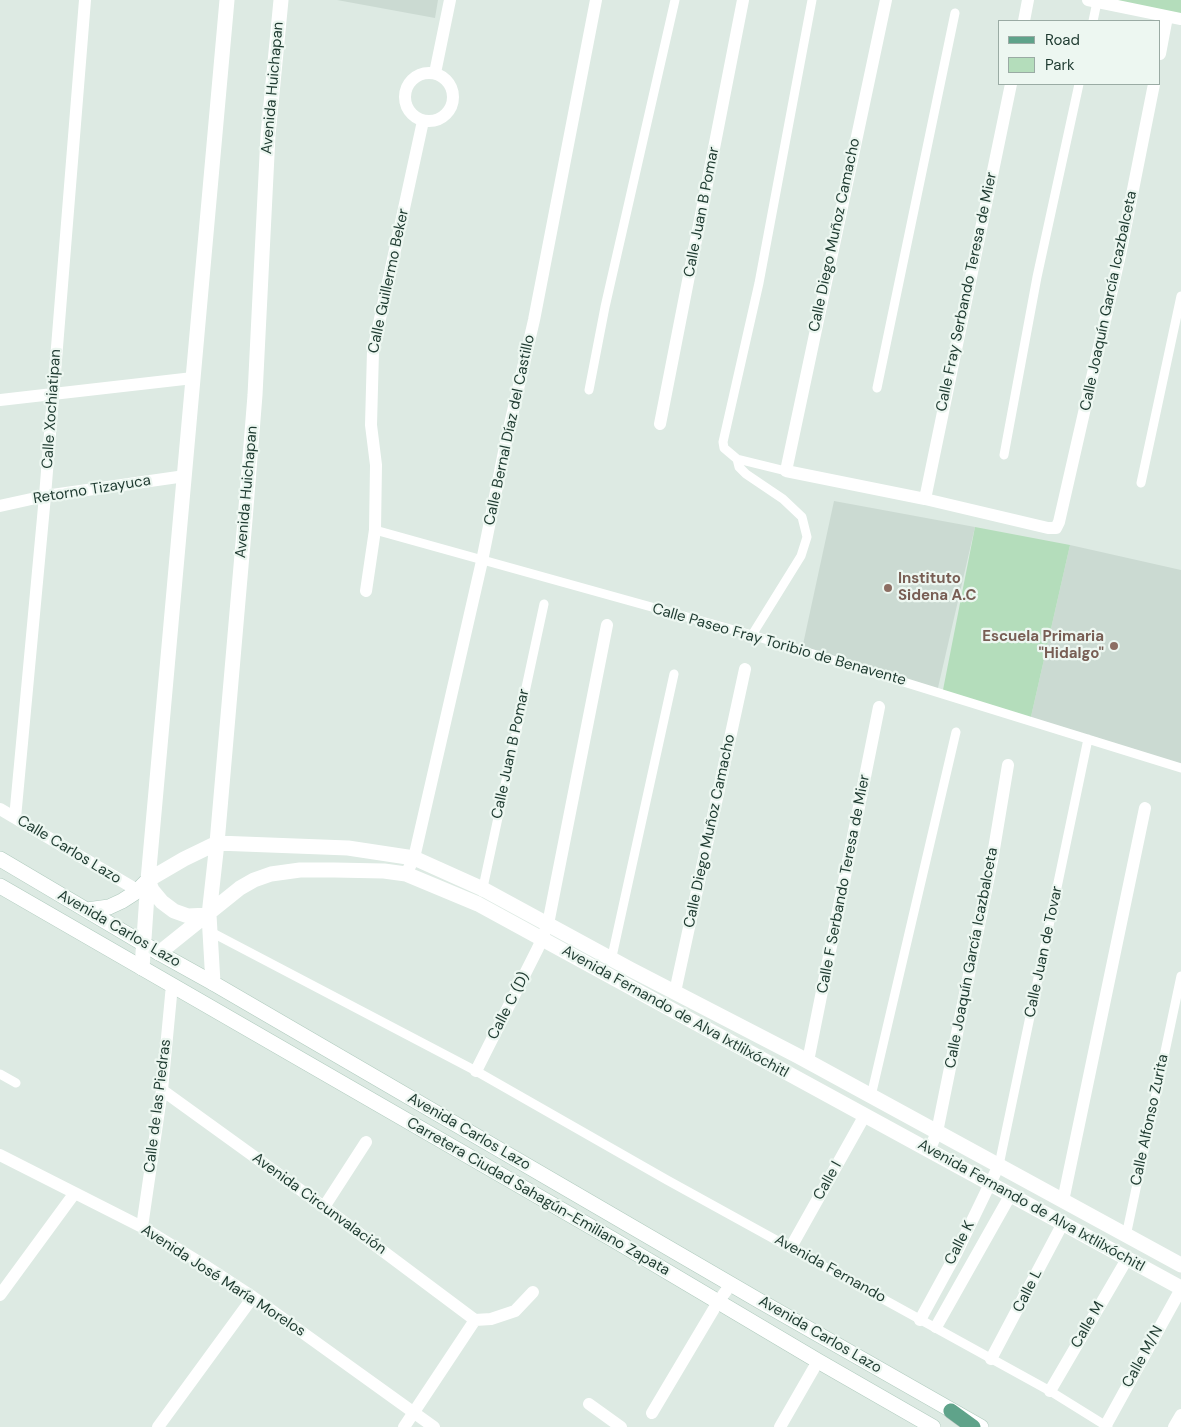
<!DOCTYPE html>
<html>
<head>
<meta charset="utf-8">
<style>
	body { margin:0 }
	#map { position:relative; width:1181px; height:1427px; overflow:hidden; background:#ddeae3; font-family:"DM Sans",sans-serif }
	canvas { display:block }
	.legend { position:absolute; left:998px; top:20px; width:162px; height:65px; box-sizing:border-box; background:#edf7f1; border:1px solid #9aaba4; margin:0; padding:6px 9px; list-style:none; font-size:15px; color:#1e3a30 }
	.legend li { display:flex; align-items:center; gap:10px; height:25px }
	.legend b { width:25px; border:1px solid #9aaba4 }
</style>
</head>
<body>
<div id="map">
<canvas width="1181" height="1427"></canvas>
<ul class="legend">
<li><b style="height:6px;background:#5fa38a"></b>Road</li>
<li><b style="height:14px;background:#b4ddbb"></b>Park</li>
</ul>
</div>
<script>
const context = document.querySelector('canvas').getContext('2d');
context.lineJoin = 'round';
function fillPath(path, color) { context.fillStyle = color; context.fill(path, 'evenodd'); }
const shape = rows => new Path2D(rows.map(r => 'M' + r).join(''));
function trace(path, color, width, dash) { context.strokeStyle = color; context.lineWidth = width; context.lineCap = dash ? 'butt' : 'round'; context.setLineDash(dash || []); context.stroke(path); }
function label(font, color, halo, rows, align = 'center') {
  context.font = font + ' "DM Sans",sans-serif'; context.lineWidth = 4.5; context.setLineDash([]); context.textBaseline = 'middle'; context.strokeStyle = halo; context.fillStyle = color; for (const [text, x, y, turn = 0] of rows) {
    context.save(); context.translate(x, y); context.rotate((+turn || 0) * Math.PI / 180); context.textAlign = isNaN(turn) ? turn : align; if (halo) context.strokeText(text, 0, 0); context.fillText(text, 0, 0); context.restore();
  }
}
fillPath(shape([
	[337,0,438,0,435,18],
	[834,501,975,527,937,692,802,649],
	[1070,545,1181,570,1181,772,1030,721]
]), '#cbdad2');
fillPath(shape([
	[1101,0,1181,0,1181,17],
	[975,527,1070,545,1030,721,942,695]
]), '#b4ddbb');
const secondary = shape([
	[0,859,159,953,213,983,758,1300,981,1427],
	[0,886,614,1240,818,1361,933,1427],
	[87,910,109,907,122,901,136,892,148,880]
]);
const primary = shape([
	[951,1411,973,1427]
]);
trace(secondary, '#b0cbbe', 16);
trace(primary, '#bcc4c1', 16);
trace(shape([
	[1093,21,1097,2],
	[877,388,955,13],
	[589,390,605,307,675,0],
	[1004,455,1037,277,1079,84],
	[737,459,739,467,746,474,783,499,802,517,807,537,801,556,752,635],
	[786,471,737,459,724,448,723,442,759,283,812,0],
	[1141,483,1181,296],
	[375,530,752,635,1181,768],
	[482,892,544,604],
	[209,931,476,1071,667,1180,1050,1391,1108,1427],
	[611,961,674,674],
	[0,1074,16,1083],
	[871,1096,956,732],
	[999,1165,1088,739],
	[1126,1236,1181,976]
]), '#fff', 9);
trace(shape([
	[886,0,786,471,925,499,1048,528,1056,528,1059,522,1120,255,1154,84],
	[1088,0,1181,19],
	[1024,21,1028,0],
	[1160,54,1167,17],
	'405 97a24 24 0 1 1 48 0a24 24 0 1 1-48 0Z',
	[435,73,450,0],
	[0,400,193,378],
	[660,424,743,0],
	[925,499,1011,84],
	[0,506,45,496,185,476],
	[366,591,375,530,376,465,371,425,373,351,423,121],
	[0,809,137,890],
	[15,818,45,496,85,0],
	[406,874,414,858,482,561,507,437,534,320,596,0],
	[675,992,745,669],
	[808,1061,879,707],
	[476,1071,538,948,548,924,607,625],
	[162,1090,324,1207,475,1320],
	[929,1151,937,1132,992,861,1008,765],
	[0,1155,142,1227,204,1265,253,1297,434,1427],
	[1063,1201,1145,808],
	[324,1207,366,1142],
	[142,1227,162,1090,172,985],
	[791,1247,865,1115],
	[0,1295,74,1194],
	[475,1320,491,1319,515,1311,533,1292],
	[920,1320,956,1254,999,1165],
	[936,1327,1011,1194],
	[991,1359,1063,1223],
	[1050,1391,1127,1259],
	[589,1404,621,1427],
	[652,1413,718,1302,731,1284],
	[1106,1425,1181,1289],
	[158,1427,253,1297],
	[404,1427,475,1320],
	[780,1427,818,1361],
	[1174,1427,1181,1415]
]), '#fff', 12);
trace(shape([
	[209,915,188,916,174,911,162,902,152,890,148,880,184,859,217,843,348,848,414,858,483,889,630,969,798,1056,1181,1265],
	[159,953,240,888,254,880,271,874,300,870,334,870,384,871,406,874,478,904,1181,1288],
	[142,968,148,880,227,0],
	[213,983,209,915,217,843,245,520,255,395,268,135,281,0]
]), '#fff', 15);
trace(secondary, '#fff', 15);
trace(primary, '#5fa38a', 15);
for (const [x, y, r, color] of [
	[888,588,5,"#8d6e63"],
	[1114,646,5,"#8d6e63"]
]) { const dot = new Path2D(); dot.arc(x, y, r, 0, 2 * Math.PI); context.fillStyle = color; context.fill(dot); trace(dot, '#edf7f1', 2); }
label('15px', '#1e3a30', '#edf7f1', [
	["Avenida Huichapan",273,88,-85],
	["Calle Juan B Pomar",702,212,-79],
	["Calle Diego Muñoz Camacho",835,235,-78],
	["Calle Guillermo Beker",389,281,-78],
	["Calle Fray Serbando Teresa de Mier",967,292,-78],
	["Calle Joaquín García Icazbalceta",1109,301,-78],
	["Calle Xochiatipan",52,409,-86],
	["Calle Bernal Díaz del Castillo",510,430,-78],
	["Retorno Tizayuca",92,490,-9],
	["Avenida Huichapan",247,492,-85],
	["Calle Paseo Fray Toribio de Benavente",779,645,16],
	["Calle Juan B Pomar",511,754,-78],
	["Calle Diego Muñoz Camacho",710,831,-78],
	["Calle Carlos Lazo",69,850,31],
	["Calle F Serbando Teresa de Mier",844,884,-79],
	["Avenida Carlos Lazo",119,929,30],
	["Calle Juan de Tovar",1044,952,-78],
	["Calle Joaquín García Icazbalceta",972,958,-79],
	["Calle C (D)",509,1006,-63],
	["Avenida Fernando de Alva Ixtlilxóchitl",675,1012,29],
	["Calle de las Piedras",158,1106,-83],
	["Calle Alfonso Zurita",1150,1120,-78],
	["Avenida Carlos Lazo",469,1132,30],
	["Calle I",828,1181,-61],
	["Carretera Ciudad Sahagún-Emiliano Zapata",538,1197,30],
	["Avenida Circunvalación",319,1204,36],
	["Avenida Fernando de Alva Ixtlilxóchitl",1031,1206,29],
	["Calle K",960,1243,-63],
	["Avenida Fernando",830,1269,29],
	["Avenida José María Morelos",223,1281,33],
	["Calle L",1028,1291,-63],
	["Calle M",1088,1325,-60],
	["Avenida Carlos Lazo",820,1335,30],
	["Calle M/N",1143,1357,-61]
]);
label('bold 15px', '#785e54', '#edf7f1', [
	["Instituto",898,579],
	["Sidena A.C",898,596],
	["Escuela Primaria",1104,637,"right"],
	["\"Hidalgo\"",1104,654,"right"]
], 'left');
</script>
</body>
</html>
